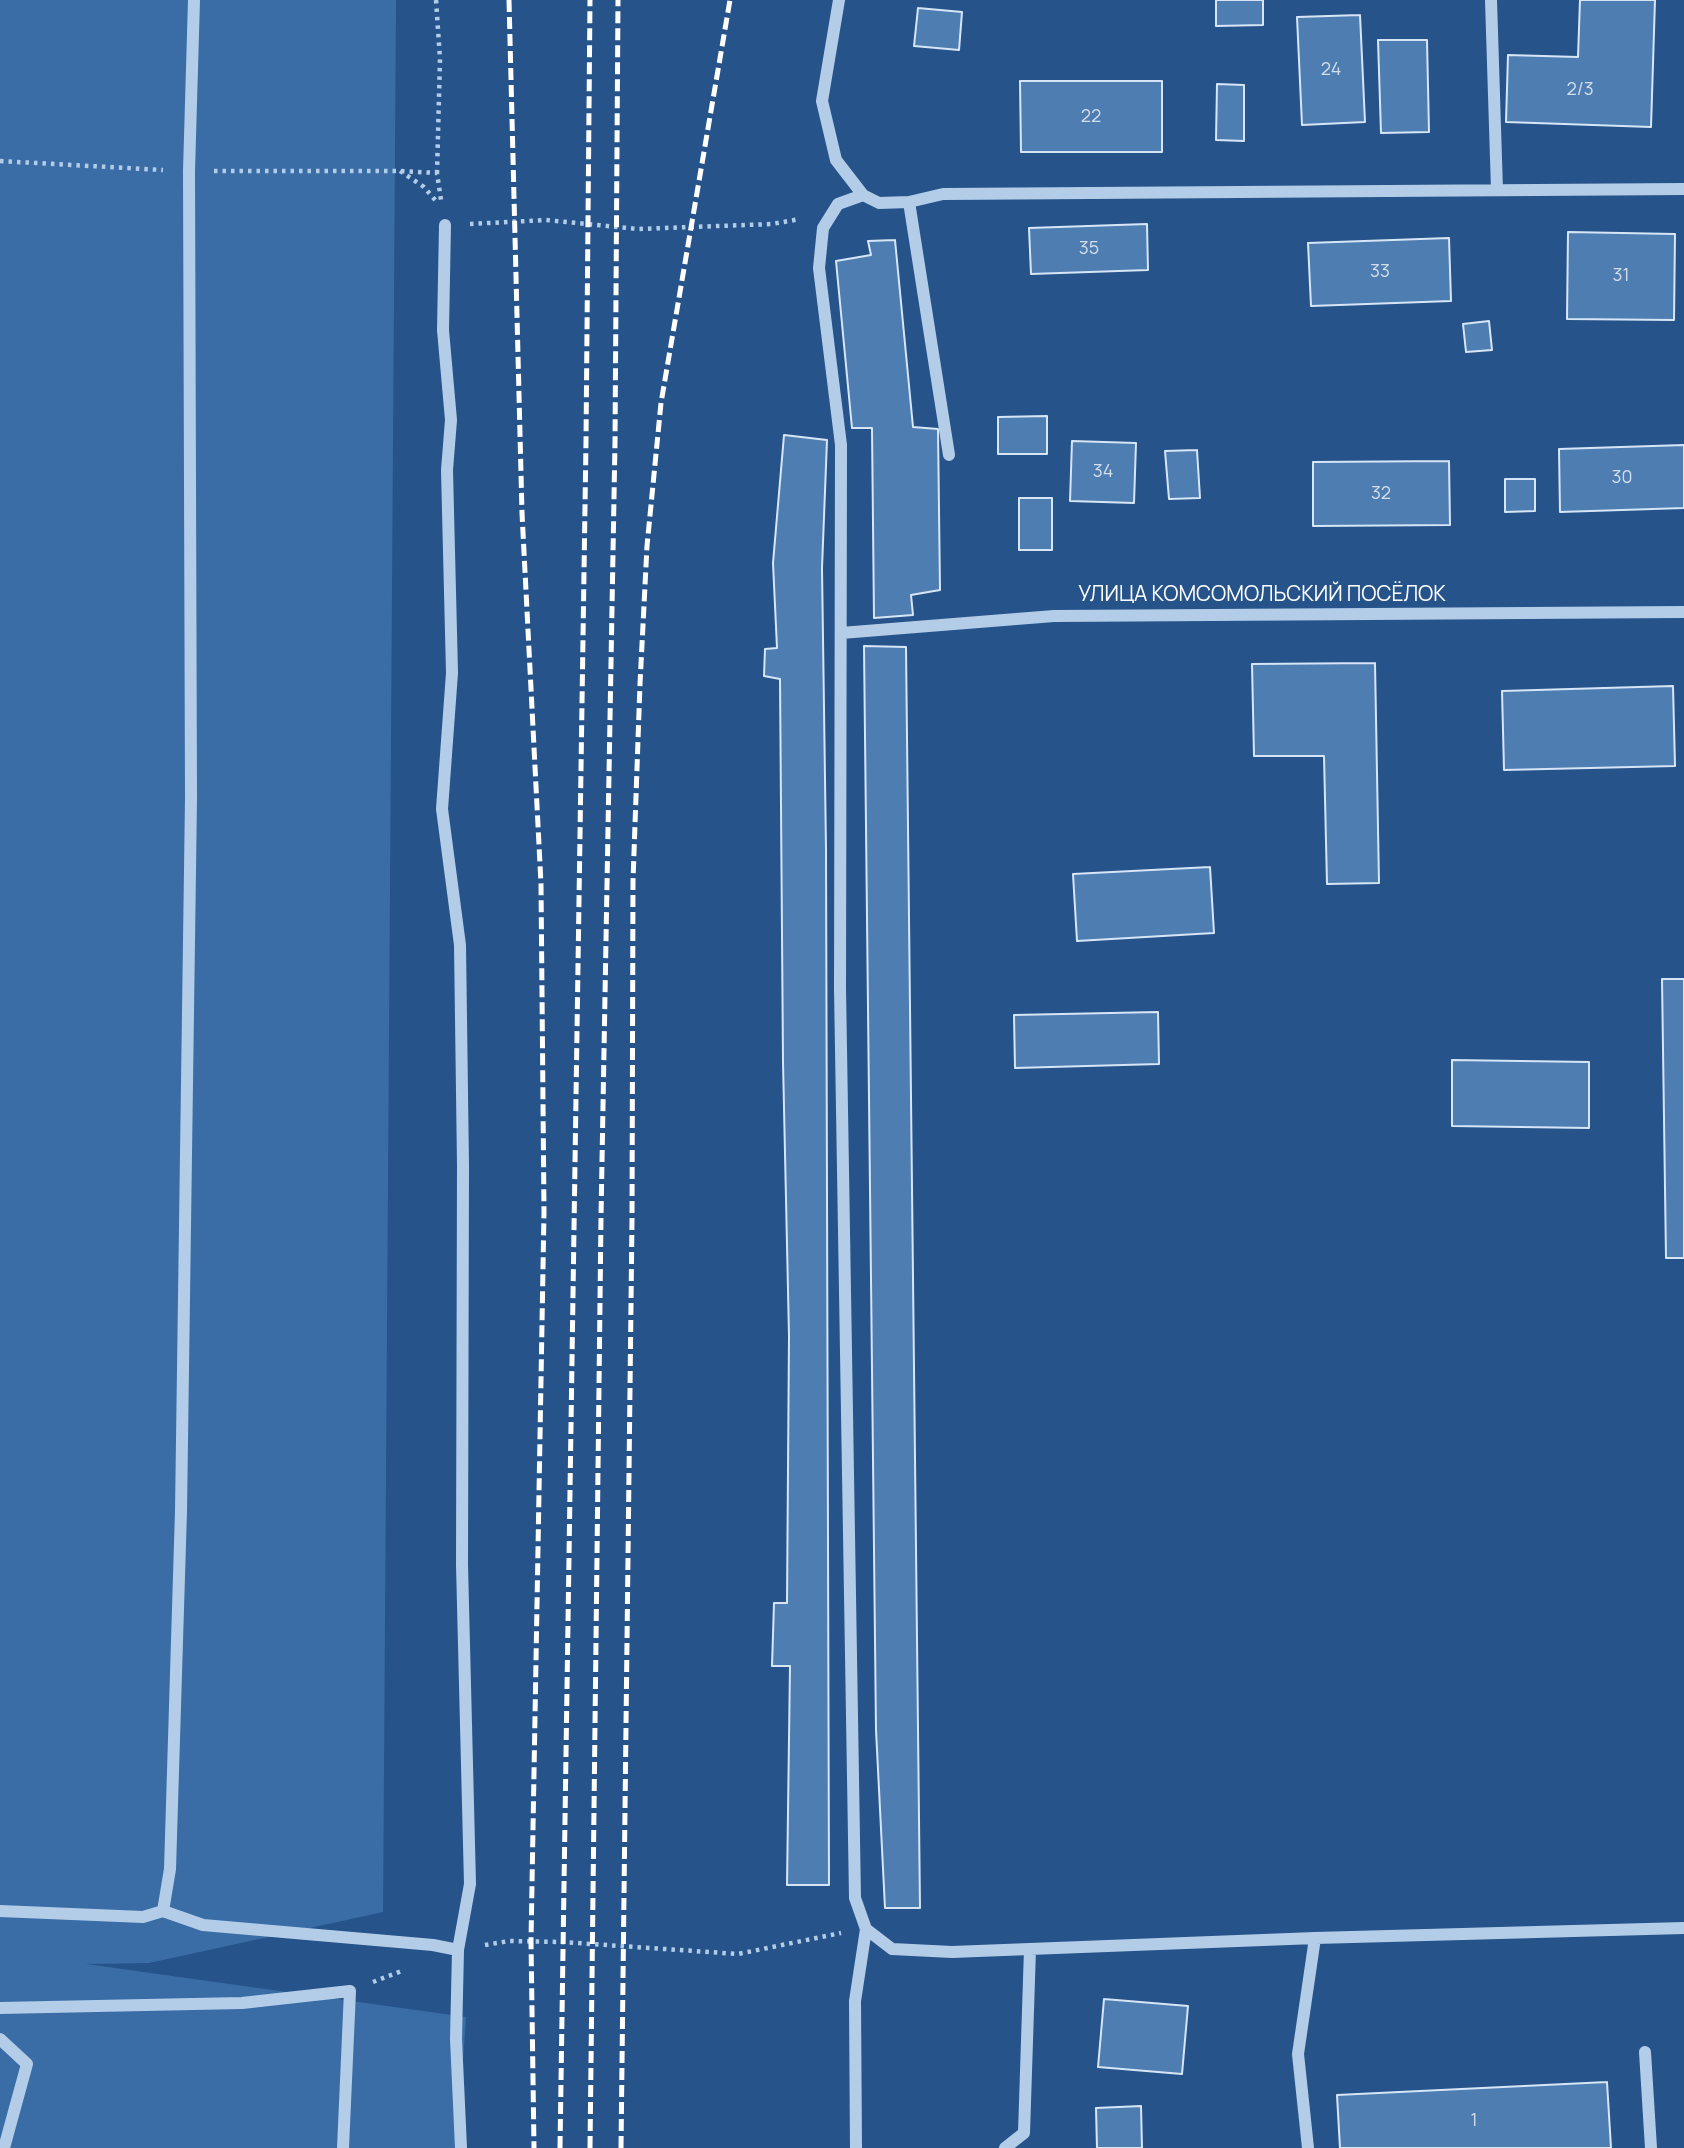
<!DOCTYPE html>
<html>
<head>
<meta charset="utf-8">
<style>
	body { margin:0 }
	canvas { display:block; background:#265389 }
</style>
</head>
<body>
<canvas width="1684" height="2148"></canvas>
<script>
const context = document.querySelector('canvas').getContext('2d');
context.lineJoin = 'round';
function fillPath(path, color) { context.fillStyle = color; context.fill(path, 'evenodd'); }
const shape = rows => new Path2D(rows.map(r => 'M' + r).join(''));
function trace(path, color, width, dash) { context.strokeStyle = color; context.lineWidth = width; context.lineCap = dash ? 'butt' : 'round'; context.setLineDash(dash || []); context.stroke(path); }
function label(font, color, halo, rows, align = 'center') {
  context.font = font + ' Manrope,sans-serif'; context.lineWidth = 6; context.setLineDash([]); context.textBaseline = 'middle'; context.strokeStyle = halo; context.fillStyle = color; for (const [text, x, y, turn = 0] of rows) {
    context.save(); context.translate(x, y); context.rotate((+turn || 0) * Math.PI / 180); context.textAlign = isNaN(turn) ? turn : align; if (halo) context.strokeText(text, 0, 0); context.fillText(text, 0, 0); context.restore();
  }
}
fillPath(shape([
	[0,0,396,0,383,1912,149,1963,86,1964,466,2017,457,2148,0,2148]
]), '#3a6da6');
const building = shape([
	[1216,0,1263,0,1263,25,1216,26,1216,0],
	[1580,0,1655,0,1651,127,1506,122,1508,55,1578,57,1580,0],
	[918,8,962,12,959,50,914,46,918,8],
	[1360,15,1365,122,1302,125,1297,17,1360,15],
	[1378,40,1427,40,1429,132,1381,133,1378,40],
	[1020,81,1162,81,1162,152,1021,152,1020,81],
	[1217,84,1244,85,1244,141,1216,140,1217,84],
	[1147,224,1148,270,1031,274,1029,228,1147,224],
	[1568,232,1675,234,1674,320,1567,319,1568,232],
	[1449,238,1451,301,1311,306,1308,243,1449,238],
	[895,240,913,427,938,429,940,590,911,595,913,615,874,618,872,428,852,428,836,261,871,255,868,241,895,240],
	[1489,321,1492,350,1466,352,1463,324,1489,321],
	[1047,416,1047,454,998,454,998,417,1047,416],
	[784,435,827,440,822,568,826,849,829,1885,787,1885,790,1666,772,1666,774,1603,787,1603,789,1336,783,1062,780,679,764,676,765,649,777,648,773,563,784,435],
	[1072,441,1136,443,1134,503,1070,501,1072,441],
	[1684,445,1684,508,1560,512,1559,449,1684,445],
	[1197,450,1200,498,1169,499,1165,451,1197,450],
	[1449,461,1450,525,1313,526,1313,462,1449,461],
	[1505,479,1535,479,1535,511,1505,512,1505,479],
	[1019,498,1052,498,1052,550,1019,550,1019,498],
	[864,646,906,647,920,1908,885,1908,876,1730,864,646],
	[1375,663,1379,883,1327,884,1324,756,1254,756,1252,664,1375,663],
	[1673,686,1675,766,1504,770,1502,691,1673,686],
	[1210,867,1214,933,1077,941,1073,874,1210,867],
	[1662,979,1684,979,1684,1258,1666,1258,1662,979],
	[1158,1012,1159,1064,1015,1068,1014,1015,1158,1012],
	[1452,1060,1589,1062,1589,1128,1452,1126,1452,1060],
	[1104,1999,1188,2006,1182,2074,1098,2067,1104,1999],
	[1607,2082,1611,2148,1340,2148,1337,2095,1607,2082],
	[1141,2106,1142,2148,1097,2148,1096,2108,1141,2106]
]);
fillPath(building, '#4e7db1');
trace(building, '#d7e6f7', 2);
trace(shape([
	[436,0,440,59,437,173],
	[0,161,163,170],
	[214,171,400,171,437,173,441,200],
	[400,171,424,187,436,201],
	[470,224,546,220,638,229,772,224,800,219],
	[485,1945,509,1941,562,1942,738,1954,841,1933],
	[373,1982,404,1970]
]), '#b3cde9', 4.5, [3.5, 5]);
trace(shape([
	[839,0,822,101,836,160,863,195,879,203,909,202],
	[1491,0,1497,190],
	[863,195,838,204,823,228,819,268,841,445,840,988,855,1898,866,1929,892,1949,952,1952,1315,1938,1684,1928],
	[445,225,443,330,451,420,447,470,452,673,442,809,460,945,463,1166,462,1565,470,1884,458,1950,456,2039,461,2148],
	[949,455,909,202,943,194,1684,189],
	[841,633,1054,616,1684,612],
	[0,1911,143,1917,163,1911,170,1869,181,1511,191,798,189,171,194,0],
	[163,1911,203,1925,433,1945,458,1950],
	[0,2008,242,2003,350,1991,343,2148],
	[0,2039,27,2064,4,2148],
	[1645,2052,1651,2148],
	[856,2148,855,2001,866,1929],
	[1005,2148,1024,2133,1030,1949],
	[1308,2148,1298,2054,1315,1938]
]), '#b3cde9', 12);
trace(shape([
	[509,0,522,513,541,884,544,1212,531,1941,534,2148],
	[560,2148,586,441,590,0],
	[590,2148,601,1217,615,442,618,0],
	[621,2148,632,1220,633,881,640,684,647,546,661,403,730,0]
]), '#fff', 5, [12, 5]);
label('18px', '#d3deec', null, [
	["24",1331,70],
	["2/3",1580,90],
	["22",1091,117],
	["35",1089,249],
	["33",1380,272],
	["31",1621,276],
	["34",1103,472],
	["30",1622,478],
	["32",1381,494],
	["1",1474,2121]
]);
label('21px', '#fff', '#265389', [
	["УЛИЦА КОМСОМОЛЬСКИЙ ПОСЁЛОК",1262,595]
]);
</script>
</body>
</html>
